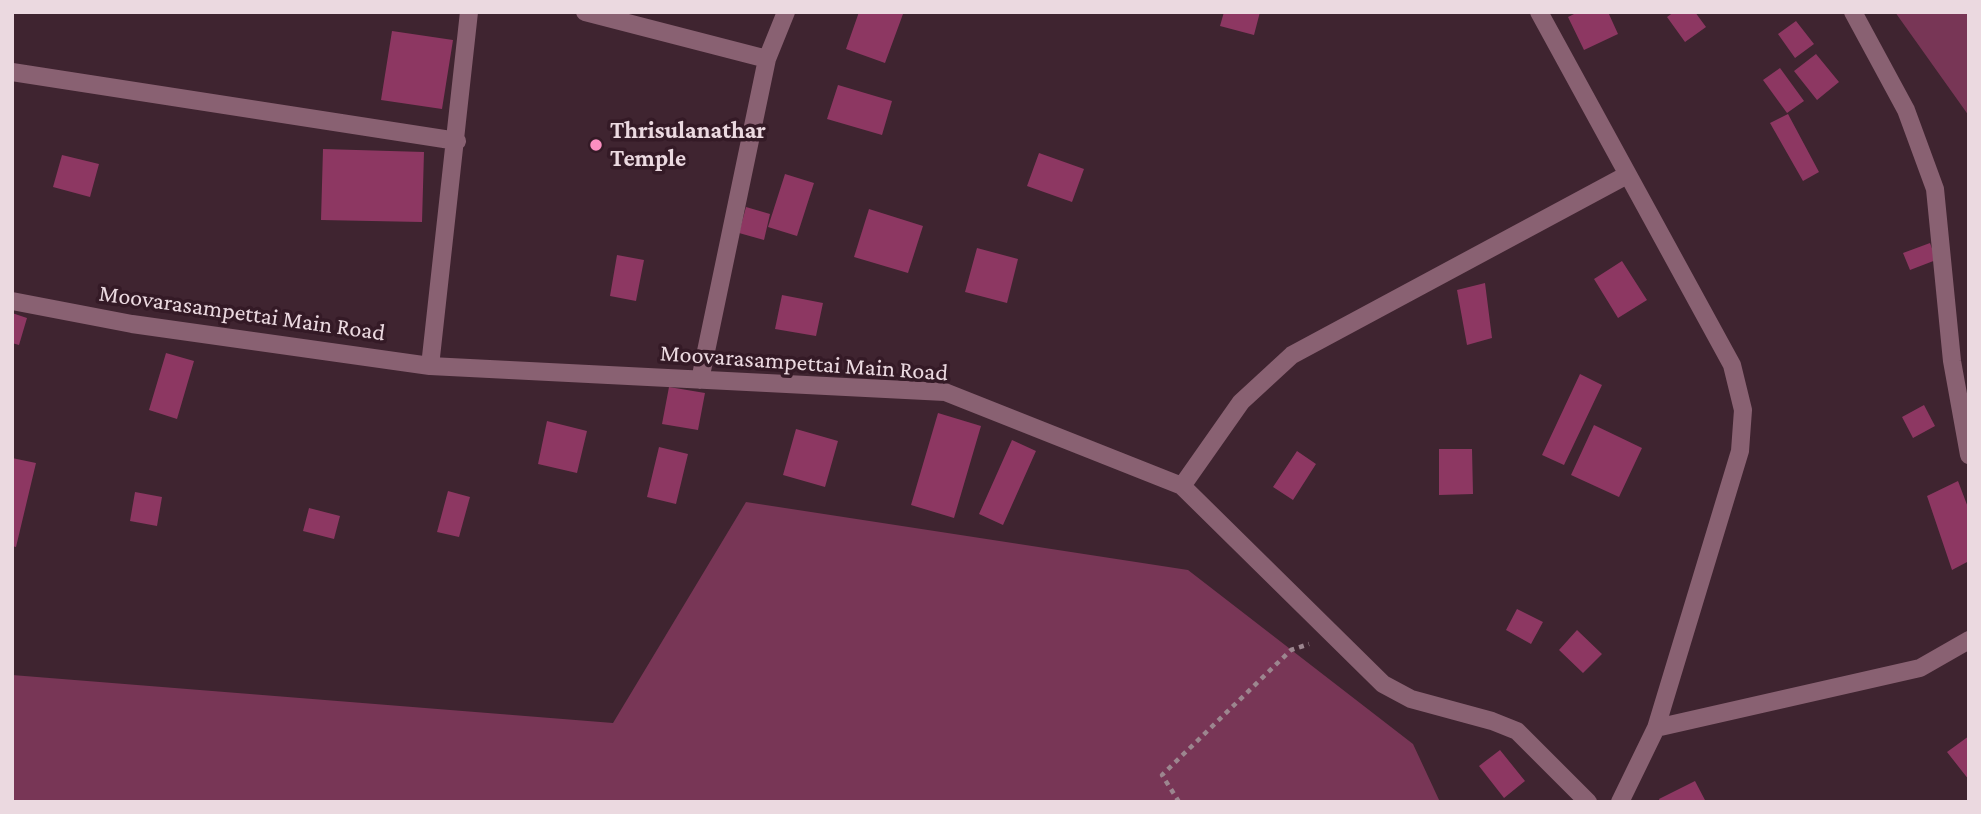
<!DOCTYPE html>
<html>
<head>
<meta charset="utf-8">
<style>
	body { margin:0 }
	#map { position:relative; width:1981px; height:814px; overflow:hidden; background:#3f2430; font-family:"Crimson Pro",serif }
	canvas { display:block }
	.frame { position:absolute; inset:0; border:14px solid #ebd9e0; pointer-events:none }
</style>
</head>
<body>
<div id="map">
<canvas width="1981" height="814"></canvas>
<div class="frame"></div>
</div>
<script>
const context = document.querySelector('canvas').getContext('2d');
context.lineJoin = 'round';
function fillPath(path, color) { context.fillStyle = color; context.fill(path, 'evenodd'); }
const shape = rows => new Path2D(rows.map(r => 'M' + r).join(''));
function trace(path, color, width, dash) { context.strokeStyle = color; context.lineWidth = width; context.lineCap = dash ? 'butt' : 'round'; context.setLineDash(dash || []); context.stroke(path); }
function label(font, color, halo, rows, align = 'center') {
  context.font = font + ' "Crimson Pro",serif'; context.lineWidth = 7; context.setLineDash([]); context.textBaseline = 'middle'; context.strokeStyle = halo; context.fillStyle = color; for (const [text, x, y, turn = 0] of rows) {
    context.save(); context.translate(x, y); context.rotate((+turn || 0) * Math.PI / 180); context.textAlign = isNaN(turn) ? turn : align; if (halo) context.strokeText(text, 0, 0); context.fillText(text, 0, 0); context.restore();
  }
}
fillPath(shape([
	[1895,12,1969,12,1969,116],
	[746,502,1188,570,1413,744,1440,802,12,802,12,675,613,723]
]), '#783656');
fillPath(shape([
	[859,12,903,14,885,63,846,49],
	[1224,12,1260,12,1254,35,1220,26],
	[1578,12,1608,12,1618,34,1584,50,1568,17],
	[1674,12,1695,12,1706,27,1685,42,1667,17],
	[1796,21,1814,44,1795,58,1778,34],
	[392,31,453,40,442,109,381,100],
	[1816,54,1839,82,1817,100,1794,71],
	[1780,68,1804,101,1787,113,1763,80],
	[838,85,892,101,882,135,827,119],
	[1788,114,1819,172,1803,181,1770,123],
	[323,149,424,152,422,222,321,220],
	[1039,153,1084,169,1072,202,1027,186],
	[62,155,99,164,90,197,53,187],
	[785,174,814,183,797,236,768,227],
	[746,207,770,214,764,240,739,233],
	[869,209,923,226,908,273,854,257],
	[1930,243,1936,260,1910,270,1903,253],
	[977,248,1018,259,1007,303,965,292],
	[617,255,644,260,636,301,610,296],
	[1622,261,1647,300,1618,318,1594,279],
	[1485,283,1492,338,1467,345,1457,290],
	[782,295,823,303,816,336,775,329],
	[12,313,27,318,19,345,12,343],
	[166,353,194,361,177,419,149,410],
	[1580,374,1602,385,1564,465,1542,455],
	[669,387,705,393,698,430,662,424],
	[1924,405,1935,426,1913,438,1902,417],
	[938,413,981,426,954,518,911,505],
	[547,421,587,431,577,473,538,464],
	[1594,425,1642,448,1619,497,1571,475],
	[796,429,838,441,825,487,783,475],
	[1012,440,1036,451,1003,525,979,514],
	[659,447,688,454,676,504,647,497],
	[1439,449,1472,449,1473,494,1439,495],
	[1297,451,1316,464,1293,500,1273,487],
	[12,458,36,463,16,547,12,546],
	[1958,481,1969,510,1969,561,1952,570,1927,496],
	[448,491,470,497,459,537,437,532],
	[135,492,162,497,157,526,130,521],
	[309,508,340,516,334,539,303,531],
	[1517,609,1543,622,1531,644,1506,630],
	[1577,630,1602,654,1583,673,1559,650],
	[1969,736,1969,780,1947,752],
	[1500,750,1525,781,1504,798,1479,766],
	[1695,781,1706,802,1660,802,1659,799]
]), '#8d3762');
trace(shape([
	[1179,802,1162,775,1291,650,1309,644]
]), '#9c868f', 4.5, [5, 5]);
trace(shape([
	[585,12,767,59],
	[1539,12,1732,365,1743,410,1740,451,1656,728,1620,802],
	[1853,12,1906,110,1935,189,1952,361,1969,455],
	[12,72,457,141],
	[12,301,132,324,430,366,945,392,1182,486,1383,684,1411,699,1492,721,1517,731,1588,802],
	[430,366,469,12],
	[700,380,767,59,786,12],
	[1182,486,1241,402,1292,355,1627,175],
	[1656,728,1920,668,1969,640]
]), '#896172', 18);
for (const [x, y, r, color] of [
	[596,145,7,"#fc8fc1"]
]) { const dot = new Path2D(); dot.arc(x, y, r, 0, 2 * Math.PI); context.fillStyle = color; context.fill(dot); trace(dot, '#341a26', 2.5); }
label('bold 24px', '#ebd9e0', '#341a26', [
	["Thrisulanathar",610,131],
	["Temple",610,159]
], 'left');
label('24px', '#ebd9e0', '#341a26', [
	["Moovarasampettai Main Road",242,313,8],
	["Moovarasampettai Main Road",804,363,4]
]);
</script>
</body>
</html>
